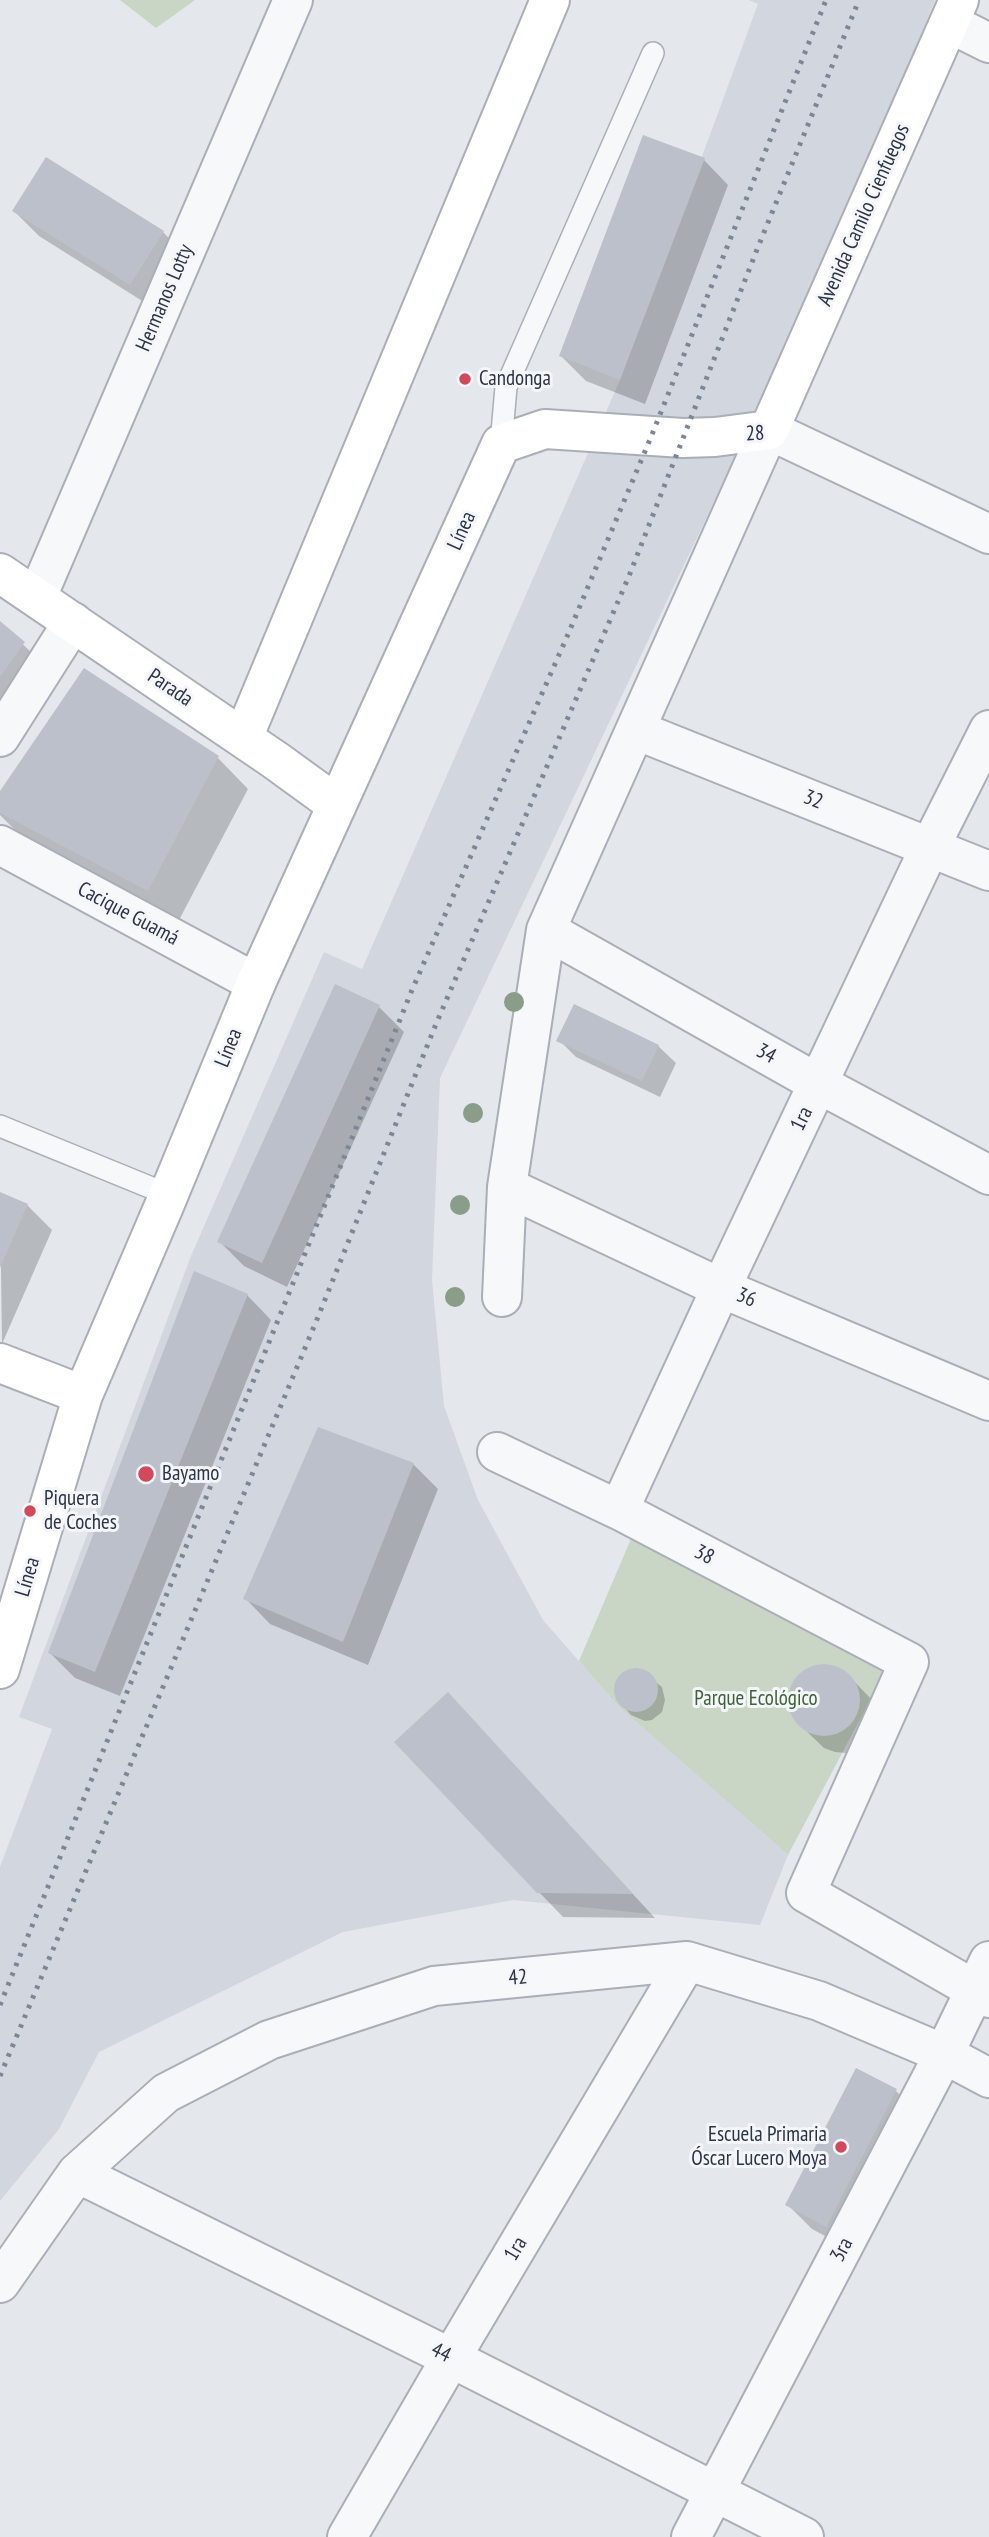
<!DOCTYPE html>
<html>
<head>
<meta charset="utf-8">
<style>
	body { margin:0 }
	canvas { display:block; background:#e4e7ec }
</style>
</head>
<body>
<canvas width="989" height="2537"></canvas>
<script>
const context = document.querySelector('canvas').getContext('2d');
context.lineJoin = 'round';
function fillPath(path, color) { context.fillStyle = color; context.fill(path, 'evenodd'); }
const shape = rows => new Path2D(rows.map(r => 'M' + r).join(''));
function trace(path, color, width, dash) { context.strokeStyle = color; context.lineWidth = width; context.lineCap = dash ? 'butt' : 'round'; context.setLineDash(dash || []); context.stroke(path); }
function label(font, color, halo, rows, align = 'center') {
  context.font = font + ' "PT Sans Narrow",sans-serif'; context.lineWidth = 6; context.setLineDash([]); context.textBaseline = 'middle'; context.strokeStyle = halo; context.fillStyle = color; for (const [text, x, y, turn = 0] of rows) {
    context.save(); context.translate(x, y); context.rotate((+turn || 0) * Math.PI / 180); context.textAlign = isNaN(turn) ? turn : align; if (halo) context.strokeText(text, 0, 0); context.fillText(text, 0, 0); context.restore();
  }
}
fillPath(shape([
	[749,0,935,0,840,237,440,1078,432,1280,444,1406,478,1500,543,1620,619,1707,788,1855,760,1925,513,1900,343,1932,99,2052,59,2129,0,2201,0,1867,52,1729,19,1717,191,1256,324,952,362,969,620,380,758,4]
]), '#d2d6de');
fillPath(shape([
	[120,0,195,0,156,28],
	[636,1527,891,1661,788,1855,619,1707,579,1661]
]), '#c9d6c5');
fillPath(shape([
	[704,160,728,185,645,404,586,381,561,356],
	[14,211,163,232,187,257,155,309,39,236],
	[0,623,48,668,0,736],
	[218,758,248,789,179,920,22,837,0,815,0,794],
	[379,1007,404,1032,287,1287,244,1266,219,1241],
	[559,1040,658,1046,676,1063,660,1097,576,1057],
	[0,1194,27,1205,52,1230,2,1344],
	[247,1295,271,1320,120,1696,75,1678,50,1653],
	[413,1464,438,1489,368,1665,270,1624,246,1599],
	[826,1665,837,1668,847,1674,873,1701,857,1750,846,1753,835,1752,824,1748,797,1722,791,1712,789,1701,791,1689,796,1679,804,1671,814,1666],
	[635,1670,641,1671,662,1687,665,1700,662,1712,652,1720,645,1721,631,1715,618,1700,615,1687,622,1675],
	[472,1720,655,1918,563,1917,538,1891],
	[857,2070,896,2091,921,2115,851,2250,812,2229,787,2204]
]), '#0003');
fillPath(shape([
	[643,135,705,158,620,380,559,356],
	[46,157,164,231,130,285,12,211],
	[0,621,25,642,0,677],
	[84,668,219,756,148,891,0,813,0,791],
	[335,984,380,1005,262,1263,217,1242],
	[574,1004,659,1045,642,1081,556,1041],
	[0,1192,28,1204,0,1268],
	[194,1271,248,1294,95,1672,48,1653],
	[318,1427,414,1463,343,1642,243,1599],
	'788 1700a36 36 0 1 1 72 0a36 36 0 1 1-72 0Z',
	'614 1690a22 22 0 1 1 44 0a22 22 0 1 1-44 0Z',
	[448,1692,633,1894,537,1893,394,1742],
	[856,2068,897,2089,826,2227,785,2205]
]), '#bbc0ca');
const lane = shape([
	[501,444,506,387,653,53],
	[0,1126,169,1195]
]);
const street = shape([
	[949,23,989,43],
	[37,597,293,0],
	[636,730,989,871],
	[0,737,73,622],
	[0,845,256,983],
	[546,930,819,1084,989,1175],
	[507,1187,721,1288,989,1401],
	[502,1297,507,1187,546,930,769,430,989,534],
	[497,1452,619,1510,909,1662,806,1893,989,1998],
	[619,1510,721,1288,930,847,989,730],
	[77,2173,451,2358,804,2537],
	[0,2283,77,2173,166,2093,269,2040,434,1986,687,1961,819,2001,944,2054,989,2078],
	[347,2537,451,2358,687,1961],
	[691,2537,944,2054,989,1961]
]);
const secondary = shape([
	[0,573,275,760,337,805],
	[243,738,550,0],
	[0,1363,83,1395],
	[0,1669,83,1395,164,1206,256,983,501,444,545,429,683,438,715,437,769,430,959,0]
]);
trace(lane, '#a9aeb7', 24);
trace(street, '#a9aeb7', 42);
trace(secondary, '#a9aeb7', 42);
trace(lane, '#f7f8fa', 21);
trace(street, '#f7f8fa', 38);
trace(secondary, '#fff', 38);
trace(shape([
	[0,2005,412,990,569,632,651,437,826,0],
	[0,2076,318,1317,436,1024,629,576,758,247,859,0]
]), '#7d8696', 5, [3.5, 7]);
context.fillStyle = '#899d89';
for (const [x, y] of [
	[514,1002],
	[473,1113],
	[460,1205],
	[455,1297]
]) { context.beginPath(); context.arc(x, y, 10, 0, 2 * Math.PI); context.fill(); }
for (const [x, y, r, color] of [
	[465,379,7,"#d1495b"],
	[146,1474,9,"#d1495b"],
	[30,1511,7,"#d1495b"],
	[841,2147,7,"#d1495b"]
]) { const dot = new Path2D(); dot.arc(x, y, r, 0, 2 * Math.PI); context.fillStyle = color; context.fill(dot); trace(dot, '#f4f6f9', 2.5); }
label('21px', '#2b3445', '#f4f6f9', [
	["Avenida Camilo Cienfuegos",864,215,-66],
	["Hermanos Lotty",165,298,-67],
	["28",755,434,-3],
	["Línea",462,531,-66],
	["Parada",170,688,34],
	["32",813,800,22],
	["Cacique Guamá",128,914,28],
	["Línea",229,1048,-68],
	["34",766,1054,29],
	["1ra",802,1119,-64],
	["36",746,1298,23],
	["38",704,1555,28],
	["Línea",28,1577,-73],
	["42",518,1978,-5],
	["1ra",516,2249,-59],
	["3ra",842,2250,-62],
	["44",441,2353,26]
]);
label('21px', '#2b3445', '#f4f6f9', [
	["Candonga",479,379],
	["Bayamo",162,1474],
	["Piquera",44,1499],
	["de Coches",44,1523],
	["Escuela Primaria",827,2135,"right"],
	["Óscar Lucero Moya",827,2159,"right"]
], 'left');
label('21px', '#3f6138', '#f4f6f9', [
	["Parque Ecológico",756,1699]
]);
</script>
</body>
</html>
